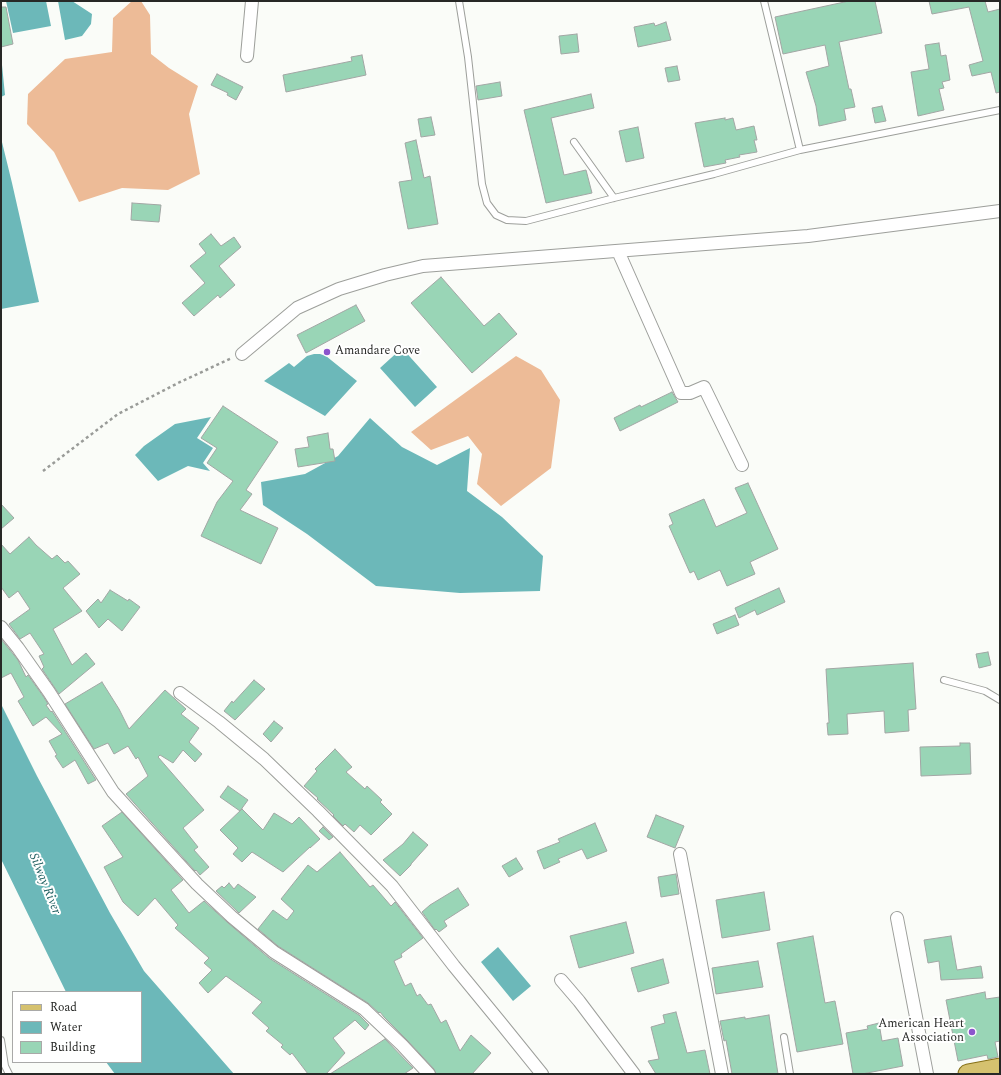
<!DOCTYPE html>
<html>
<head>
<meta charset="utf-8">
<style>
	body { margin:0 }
	#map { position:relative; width:1001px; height:1075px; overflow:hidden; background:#fafcf8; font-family:Spectral,serif }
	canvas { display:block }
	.frame { position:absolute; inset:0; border:2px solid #272826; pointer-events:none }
	.legend { position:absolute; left:12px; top:991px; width:130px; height:72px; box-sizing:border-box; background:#fff; border:1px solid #a9a9a8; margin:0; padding:5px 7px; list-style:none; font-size:12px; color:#272826 }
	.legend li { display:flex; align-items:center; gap:8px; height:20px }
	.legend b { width:20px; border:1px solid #a9a9a8 }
</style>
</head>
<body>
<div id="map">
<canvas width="1001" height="1075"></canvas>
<div class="frame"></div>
<ul class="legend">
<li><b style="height:5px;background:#d5c16f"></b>Road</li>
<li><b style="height:11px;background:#6cb8b9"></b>Water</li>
<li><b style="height:11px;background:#99d5b6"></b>Building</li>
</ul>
</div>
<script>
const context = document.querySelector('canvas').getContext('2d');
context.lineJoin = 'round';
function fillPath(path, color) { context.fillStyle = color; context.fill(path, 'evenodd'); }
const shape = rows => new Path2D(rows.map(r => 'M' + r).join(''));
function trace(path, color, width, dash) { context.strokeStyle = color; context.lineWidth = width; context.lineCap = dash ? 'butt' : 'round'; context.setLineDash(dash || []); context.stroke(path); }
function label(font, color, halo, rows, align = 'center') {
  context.font = font + ' Spectral,serif'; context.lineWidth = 4; context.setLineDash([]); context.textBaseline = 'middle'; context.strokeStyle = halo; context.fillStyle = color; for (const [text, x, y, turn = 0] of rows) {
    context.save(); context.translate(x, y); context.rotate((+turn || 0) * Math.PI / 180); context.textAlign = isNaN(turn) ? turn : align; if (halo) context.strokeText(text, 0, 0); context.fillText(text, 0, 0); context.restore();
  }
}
fillPath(shape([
	[132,1,141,1,150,15,151,54,169,68,198,86,189,114,200,174,168,190,122,188,79,202,54,152,27,124,28,94,65,59,112,52,113,18],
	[516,356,541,370,560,400,551,468,501,506,477,484,482,454,468,436,431,450,411,432]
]), '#edbb97');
fillPath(shape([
	[6,1,46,1,51,26,13,33],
	[58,1,72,1,92,14,91,24,82,36,65,40],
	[1,55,5,95,1,97],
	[1,138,12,183,39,302,1,309],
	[402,348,437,387,415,407,380,368],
	[314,354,320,354,326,356,357,381,325,416,264,381,289,363,294,367,307,356],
	[211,417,197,438,213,448,203,463,210,471,188,466,158,481,135,455,144,446,175,424],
	[370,418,402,447,437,465,470,448,467,491,502,517,543,556,540,591,460,593,376,586,307,534,263,505,261,482,305,474,338,456],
	[1,704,37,776,110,913,144,971,234,1074,115,1074,106,1062,141,1062,141,992,66,992,1,859],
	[498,947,531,986,513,1001,481,962]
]), '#6cb8b9');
const building = shape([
	[849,1,875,1,882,33,839,42,849,89,851,89,855,107,844,109,846,120,819,126,816,106,806,72,829,66,825,45,783,54,775,17,849,1],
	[929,1,985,1,988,12,1000,9,1000,92,996,93,991,72,972,76,969,65,983,61,969,7,932,14,929,1],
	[1,7,6,7,13,44,1,47,1,7],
	[666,22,671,40,638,47,634,27,654,23,655,26,666,22],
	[577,34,579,52,561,54,559,36,577,34],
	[939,43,941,56,946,55,950,80,942,82,944,88,939,89,944,110,918,116,911,72,929,69,925,45,939,43],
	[362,55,366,75,286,92,283,75,352,61,351,57,362,55],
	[677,66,680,80,668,82,665,68,677,66],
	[217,74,243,87,236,100,227,95,228,93,211,85,217,74],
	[500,82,502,96,478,100,476,86,500,82],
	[591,94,594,108,551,118,564,175,586,170,592,193,546,203,524,110,591,94],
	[882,106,886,121,875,123,872,108,882,106],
	[431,117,435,135,421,137,418,119,431,117],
	[725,118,725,120,733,118,736,130,754,126,757,140,754,140,757,152,739,155,740,157,725,160,726,163,704,167,695,123,725,118],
	[638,127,644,158,626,162,619,131,638,127],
	[416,140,424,178,430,176,438,224,408,229,399,182,412,180,405,143,416,140],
	[132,203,161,205,159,222,131,220,132,203],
	[211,234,221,246,234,237,241,247,219,266,235,285,220,298,218,295,194,316,182,303,205,283,190,266,206,253,199,244,211,234],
	[441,277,484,326,499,313,517,334,472,373,411,303,441,277],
	[356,305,365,321,306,353,297,335,356,305],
	[672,392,678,402,620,431,614,418,640,405,641,407,672,392],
	[223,406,278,442,246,490,252,494,240,510,278,528,261,564,201,536,217,502,233,481,207,463,217,448,201,438,223,406],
	[328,433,330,449,333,449,335,461,298,467,295,449,309,447,307,437,328,433],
	[748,483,778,549,750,562,755,574,727,586,720,570,698,580,694,571,690,573,669,526,673,524,669,514,704,499,716,527,747,513,735,488,748,483],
	[1,504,14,518,1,529,1,504],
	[29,537,36,545,52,559,57,555,65,563,68,561,80,574,63,588,82,611,53,629,72,665,86,653,95,664,59,694,42,669,44,667,39,656,44,654,30,633,20,639,9,624,30,609,18,591,9,598,1,587,1,544,10,554,29,537],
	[779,588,785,602,757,615,755,610,739,618,735,608,779,588],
	[110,590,128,601,129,599,140,607,122,631,108,619,99,628,86,611,98,599,101,603,110,590],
	[735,615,739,625,717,634,713,624,735,615],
	[1,639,18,660,26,677,28,675,43,696,48,704,46,705,51,712,52,711,96,780,88,784,75,760,63,768,55,756,57,755,49,741,62,734,46,717,33,726,18,701,24,697,11,673,1,678,1,639],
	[988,652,991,665,979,668,976,654,988,652],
	[913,663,916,709,908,710,909,731,885,733,884,711,847,714,848,734,828,735,827,723,829,723,826,669,913,663],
	[254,680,265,689,235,720,224,711,232,701,233,703,254,680],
	[102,682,119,709,129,729,165,690,186,709,181,714,199,728,189,742,202,754,195,762,183,750,173,763,160,755,158,757,204,810,183,828,198,847,194,850,209,867,200,875,196,870,195,871,126,794,148,776,138,757,136,759,128,746,114,754,108,743,94,749,65,704,102,682],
	[274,721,283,728,271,742,263,734,274,721],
	[960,743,970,743,971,774,921,776,920,747,960,746,960,743],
	[335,749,352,767,346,772,365,789,367,786,382,800,380,802,392,814,371,835,360,825,354,832,345,824,343,826,333,816,334,815,317,799,318,798,304,786,317,771,315,769,335,749],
	[228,786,248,800,240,811,220,797,228,786],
	[242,809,263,830,274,813,292,824,299,817,320,839,310,848,310,847,283,872,252,852,242,862,233,854,238,848,220,830,242,809],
	[122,812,183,880,171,890,189,913,204,901,227,922,269,958,359,1015,369,1025,365,1030,355,1020,333,1038,345,1053,326,1074,308,1074,292,1053,290,1055,281,1047,283,1045,266,1031,269,1028,252,1013,262,1002,226,976,208,993,199,983,212,970,204,963,209,958,175,928,178,925,155,898,138,916,123,902,104,867,123,857,102,826,122,812],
	[656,815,684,826,675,848,647,837,656,815],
	[595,823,607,851,587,859,582,849,558,859,560,862,544,869,537,851,560,842,558,839,595,823],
	[323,827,333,837,329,840,319,831,323,827],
	[413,832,428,845,411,864,411,865,400,876,383,860,403,844,413,832],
	[340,852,370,887,373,885,391,906,395,902,423,938,401,954,402,957,394,961,405,986,411,983,417,996,420,994,428,1005,431,1004,441,1023,446,1020,460,1051,471,1035,491,1053,472,1074,436,1074,434,1069,407,1040,384,1017,380,1012,379,1013,368,1003,278,946,258,929,273,910,287,920,294,911,281,899,308,865,317,872,340,852],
	[516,858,523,869,509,877,502,866,516,858],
	[676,874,679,894,661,897,658,877,676,874],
	[229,883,234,889,238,884,256,897,239,913,216,891,222,886,224,888,229,883],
	[458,888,469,905,444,921,447,926,439,932,436,929,435,930,422,912,430,905,458,888],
	[764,892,770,930,722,938,716,900,764,892],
	[626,922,634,953,579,968,570,936,626,922],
	[813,936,825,1003,835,1001,843,1044,797,1052,777,943,813,936],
	[951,936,957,970,981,966,983,978,941,980,939,961,928,963,924,940,951,936],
	[663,959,669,983,638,992,631,968,663,959],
	[758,961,763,987,716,994,712,968,758,961],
	[985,992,986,999,1000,997,1000,1041,995,1042,998,1057,988,1059,987,1055,958,1061,946,1000,985,992],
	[676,1012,687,1053,705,1050,710,1074,656,1074,648,1061,659,1059,651,1027,665,1023,663,1015,676,1012],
	[769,1015,778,1074,732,1074,726,1040,724,1041,720,1021,745,1017,745,1019,769,1015],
	[879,1023,882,1041,898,1038,903,1066,862,1074,853,1074,846,1033,868,1029,867,1026,879,1023],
	[385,1039,413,1068,404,1074,330,1074,385,1039]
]);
fillPath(building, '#99d5b6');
trace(building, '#a2a6a4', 1);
const lane = shape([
	[459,1,468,57,482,184,487,203,496,215,507,220,526,221,614,198,714,174,800,150,1000,110],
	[764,1,800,150],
	[574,142,614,198],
	[944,680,985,691,1000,700],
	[784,1037,790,1074],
	[1,1040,5,1066,9,1074]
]);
const street = shape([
	[247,56,252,1],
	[618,251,681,393,690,393,704,387,742,465],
	[242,354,297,308,339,289,385,275,423,266,808,236,1000,211],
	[1,627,18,648,49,692,113,792,197,884,232,917,274,952,364,1009,402,1045,429,1074],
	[180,693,219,722,264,759,318,811,392,886,454,966,500,1022,542,1074],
	[680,854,722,1074],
	[897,918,927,1074],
	[561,980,579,1001,634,1074]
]);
const primary = shape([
	[968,1074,1000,1068]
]);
trace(lane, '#9d9f9b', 8);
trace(street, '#9d9f9b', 14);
trace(primary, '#867017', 21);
trace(shape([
	[43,471,118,414,180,382,232,358]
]), '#999b98', 2.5, [3, 3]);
trace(lane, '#fff', 6);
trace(street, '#fff', 12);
trace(primary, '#d5c16f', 19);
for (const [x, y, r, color] of [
	[327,352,4,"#8c55cd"],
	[972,1032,4,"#8c55cd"]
]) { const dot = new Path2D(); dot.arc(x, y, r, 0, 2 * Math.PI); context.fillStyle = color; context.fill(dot); trace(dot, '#fff', 1.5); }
label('12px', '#272826', '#fff', [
	["Amandare Cove",335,352],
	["American Heart",964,1025,"right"],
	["Association",964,1039,"right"]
], 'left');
label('italic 13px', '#226162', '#fff', [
	["Silway River",44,884,68]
]);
</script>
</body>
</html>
